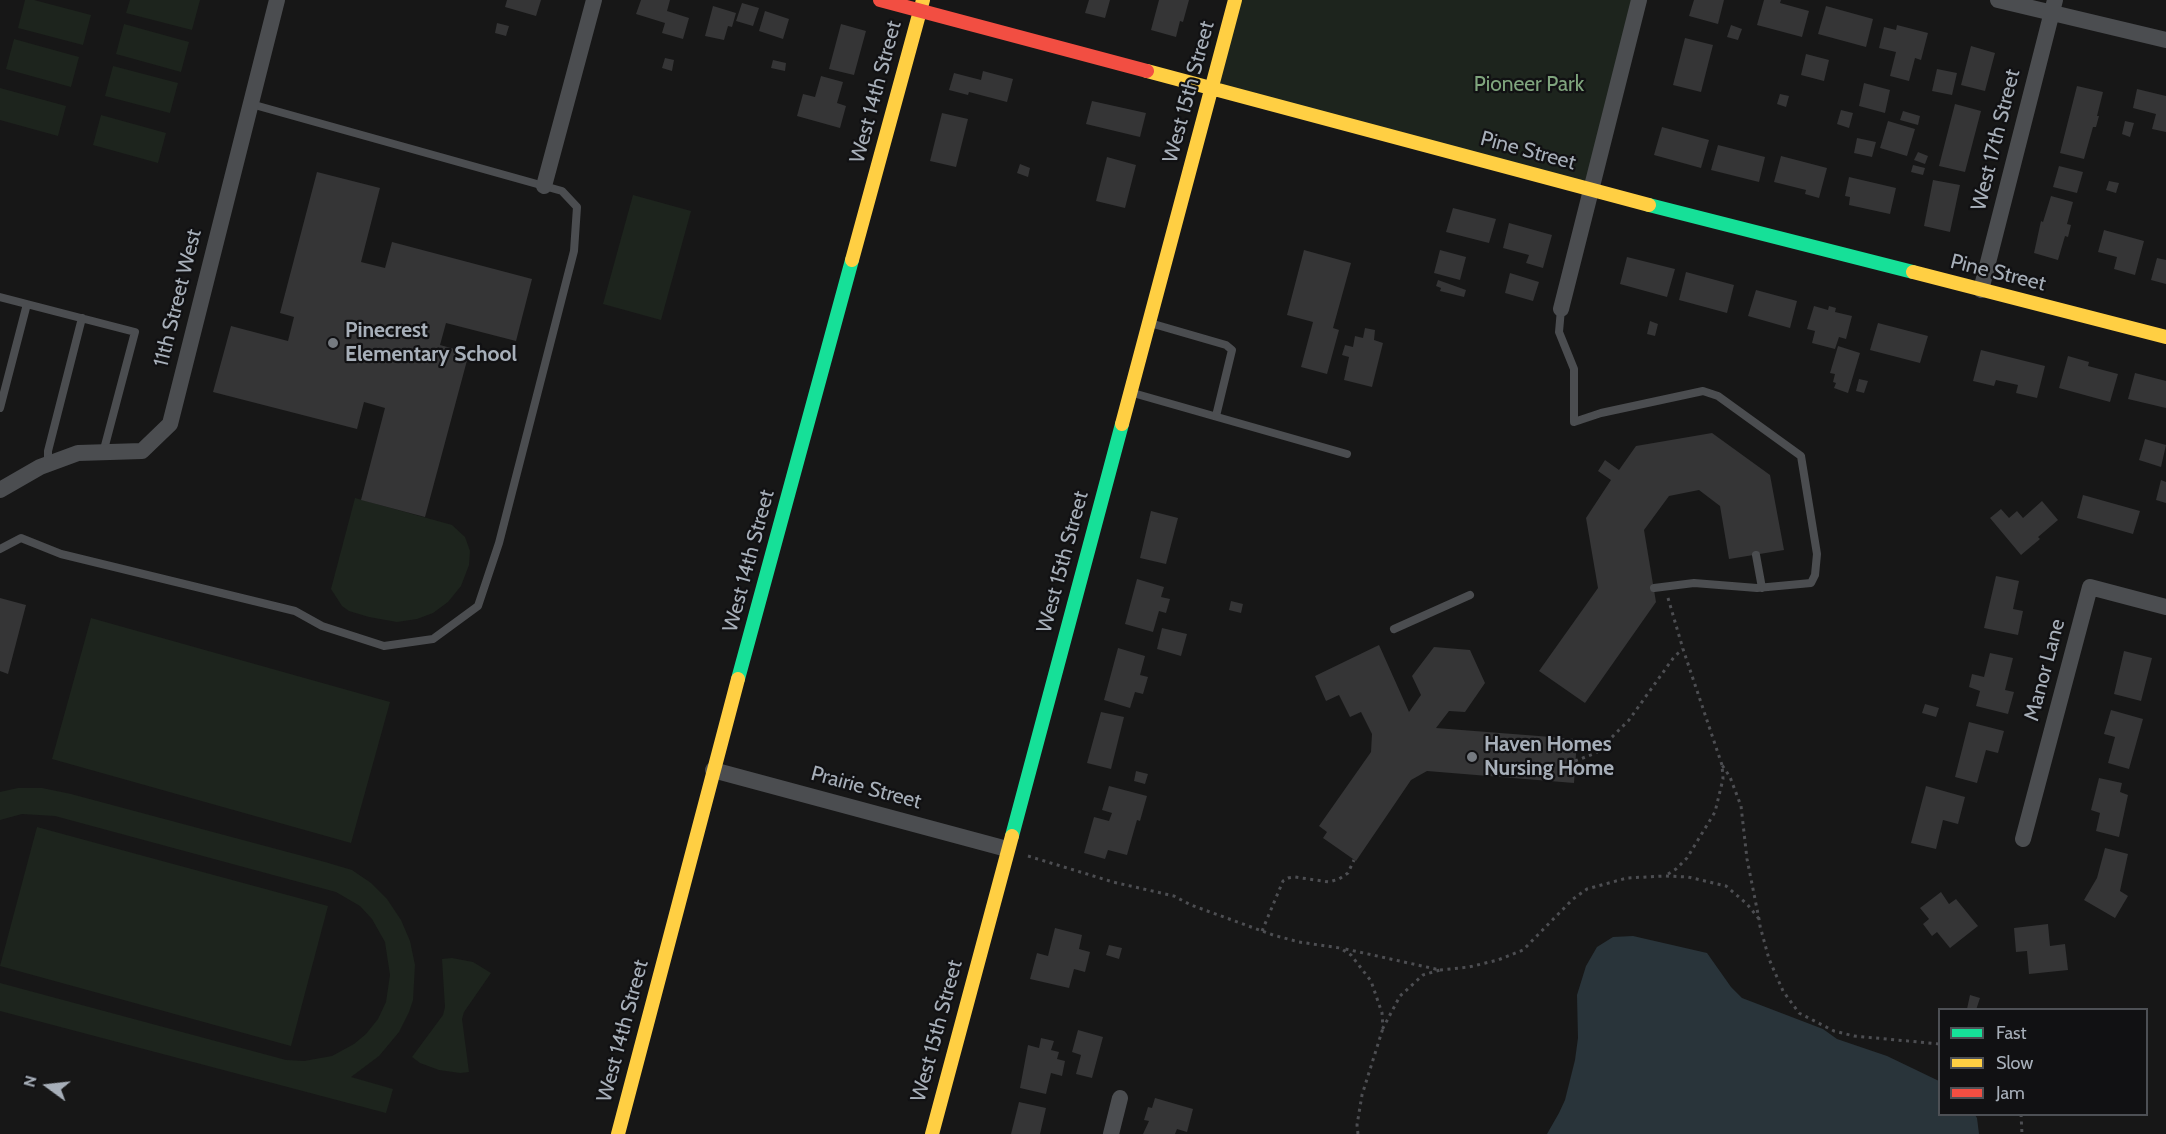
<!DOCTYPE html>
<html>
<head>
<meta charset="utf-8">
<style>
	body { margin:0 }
	#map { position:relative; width:2166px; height:1134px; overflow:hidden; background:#171717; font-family:Cabin,sans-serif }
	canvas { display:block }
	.legend { position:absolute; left:1938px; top:1008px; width:210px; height:108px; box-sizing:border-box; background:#111113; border:2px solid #4d5055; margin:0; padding:8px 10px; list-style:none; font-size:18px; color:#a7afb9 }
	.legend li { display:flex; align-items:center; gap:12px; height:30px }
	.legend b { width:30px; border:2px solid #4d5055 }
	.north { position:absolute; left:18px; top:1056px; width:60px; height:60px; -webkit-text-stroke:4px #111113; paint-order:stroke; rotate:285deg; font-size:16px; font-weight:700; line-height:24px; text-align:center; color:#a7afb9 }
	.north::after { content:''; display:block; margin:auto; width:21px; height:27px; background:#a7afb9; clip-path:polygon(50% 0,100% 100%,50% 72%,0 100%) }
</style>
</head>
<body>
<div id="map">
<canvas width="2166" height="1134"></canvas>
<ul class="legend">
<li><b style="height:8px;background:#16e098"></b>Fast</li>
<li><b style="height:8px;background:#ffcf43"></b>Slow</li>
<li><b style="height:8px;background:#f24e42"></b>Jam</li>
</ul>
<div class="north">N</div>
</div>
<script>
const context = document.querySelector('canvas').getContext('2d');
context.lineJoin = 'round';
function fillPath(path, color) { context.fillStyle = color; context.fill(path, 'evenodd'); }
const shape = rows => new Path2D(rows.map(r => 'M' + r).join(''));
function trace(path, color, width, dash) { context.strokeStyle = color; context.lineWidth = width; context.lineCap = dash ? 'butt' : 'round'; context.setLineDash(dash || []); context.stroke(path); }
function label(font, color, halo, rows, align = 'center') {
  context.font = font + ' Cabin,sans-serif'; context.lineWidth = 4.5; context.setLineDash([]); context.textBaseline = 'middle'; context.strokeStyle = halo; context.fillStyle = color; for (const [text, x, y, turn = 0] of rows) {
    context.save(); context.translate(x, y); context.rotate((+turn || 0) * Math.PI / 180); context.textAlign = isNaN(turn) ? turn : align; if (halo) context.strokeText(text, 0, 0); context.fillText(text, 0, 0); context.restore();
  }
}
fillPath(shape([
	[25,0,34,0,91,15,83,45,18,28],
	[130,0,200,0,192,30,126,13],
	[1235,0,1639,0,1592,190,1212,88],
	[124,24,189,42,181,72,116,54],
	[14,39,79,57,71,87,6,69],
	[113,66,178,83,170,113,105,96],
	[0,88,66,106,58,136,0,120],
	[101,115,166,133,158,163,93,145],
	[633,195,691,211,661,320,603,304],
	[355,498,452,525,465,537,470,551,469,565,461,586,448,602,433,613,417,619,397,622,369,617,349,611,342,606,331,589],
	[91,618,390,702,351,843,52,759],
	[18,788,42,788,71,794,325,862,352,870,371,883,387,899,401,920,410,941,415,965,413,1000,409,1012,399,1032,379,1056,351,1077,393,1089,386,1113,0,1011,0,983,286,1060,304,1061,332,1056,354,1044,366,1034,378,1019,386,1002,390,975,385,942,372,919,360,906,336,892,55,816,22,814,0,820,0,792],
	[37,827,328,906,291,1046,0,966],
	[452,958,473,962,491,973,464,1012,462,1019,469,1072,460,1073,439,1070,420,1063,412,1057,443,1015,445,1007,442,959]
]), '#1d241d');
fillPath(shape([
	[1633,936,1707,953,1731,987,1742,998,1823,1029,1837,1039,1887,1056,1939,1081,1940,1114,1975,1115,1977,1118,1979,1134,1547,1134,1559,1113,1565,1100,1575,1060,1578,1038,1577,995,1586,966,1597,947,1613,937]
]), '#29343a');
fillPath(shape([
	[507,0,541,0,536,16,505,7],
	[641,0,670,0,667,11,689,18,683,39,662,33,665,23,636,14],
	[1089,0,1110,0,1105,18,1085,13],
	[1159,0,1189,0,1183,22,1180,21,1176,37,1151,30],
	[1694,0,1724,0,1718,24,1689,16],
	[1764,0,1781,0,1780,3,1809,11,1802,37,1757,25],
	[742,3,759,8,753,26,736,21],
	[713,6,736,13,732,27,728,26,724,40,705,36],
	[1826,6,1873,19,1866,47,1818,34],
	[765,11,789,19,783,39,759,31],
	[497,23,509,26,506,36,495,33],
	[841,24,866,31,854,75,829,69],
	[1731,25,1742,29,1738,40,1727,37],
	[1897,25,1928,33,1921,60,1915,58,1909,81,1890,76,1896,52,1879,48,1884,27,1896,30],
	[1685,38,1713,45,1701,92,1673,85],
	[1971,46,1995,53,1985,91,1961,85],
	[1806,54,1829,60,1824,81,1801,75],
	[665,58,674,60,672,71,662,68],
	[773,60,786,63,785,71,771,68],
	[1937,69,1957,73,1952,95,1932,91],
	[983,71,1013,79,1007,102,969,92,968,95,949,90,954,73,981,80],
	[821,76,843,82,837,103,846,106,840,128,797,116,803,94,815,97],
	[1864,83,1890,90,1885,113,1859,106],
	[2077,86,2103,92,2097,116,2099,116,2096,127,2093,127,2084,159,2060,153],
	[2137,89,2166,96,2166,132,2152,129,2156,114,2133,108],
	[1780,94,1789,96,1786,107,1777,104],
	[1092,101,1146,113,1140,137,1086,124],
	[1955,104,1981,111,1965,172,1939,166],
	[1841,110,1853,113,1849,128,1837,124],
	[1903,111,1920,116,1918,125,1900,120],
	[942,113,968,119,956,167,930,161],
	[1888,121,1915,129,1907,156,1880,148],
	[2125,121,2134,123,2130,137,2122,134],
	[1662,127,1709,140,1701,168,1654,155],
	[1857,138,1876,142,1872,157,1854,153],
	[1718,145,1765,157,1759,182,1711,170],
	[1918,152,1928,156,1925,164,1914,160],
	[1781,156,1827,168,1819,198,1805,194,1806,190,1774,182],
	[1107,157,1136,165,1125,208,1096,201],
	[1020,164,1030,168,1028,177,1017,173],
	[1913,165,1925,168,1923,175,1911,172],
	[2059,166,2083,172,2077,193,2053,187],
	[317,172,380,188,361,262,385,268,392,242,532,279,516,341,446,323,440,345,469,353,425,517,361,500,385,408,364,402,357,429,213,392,231,326,288,341,294,317,280,313],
	[1849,177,1896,188,1890,214,1849,205,1850,197,1845,196],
	[1933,180,1960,185,1950,232,1924,226],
	[2109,181,2119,183,2116,193,2106,190],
	[2051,196,2073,202,2067,224,2071,225,2068,237,2065,236,2058,260,2034,253,2041,221,2043,222],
	[1453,208,1496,219,1489,243,1446,232],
	[1509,223,1552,235,1543,268,1526,263,1529,255,1503,248],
	[2104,230,2144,241,2135,275,2114,269,2117,257,2098,252],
	[1304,250,1351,263,1333,328,1339,330,1327,374,1301,367,1313,322,1287,315],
	[1440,250,1466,257,1460,280,1434,273],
	[1627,257,1675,269,1667,297,1620,284],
	[2157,258,2166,260,2166,284,2151,280],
	[1686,272,1734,285,1727,313,1679,300],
	[1510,273,1539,282,1533,301,1505,293],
	[1438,280,1466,290,1464,297,1440,291,1441,288,1436,286],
	[1756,290,1797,301,1790,328,1748,316],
	[1814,306,1828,310,1829,306,1836,308,1835,312,1852,316,1846,339,1839,337,1835,349,1812,343,1815,331,1807,329],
	[1650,321,1658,324,1655,336,1647,334],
	[1878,323,1928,336,1920,363,1870,350],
	[1365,328,1375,330,1374,340,1383,343,1372,387,1344,380,1349,357,1342,355,1345,345,1353,347,1355,336,1363,338],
	[1838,346,1860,353,1848,393,1834,388,1836,383,1833,382,1835,374,1830,373],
	[1981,350,2045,366,2037,398,2016,393,2018,385,1996,380,1994,386,1973,381],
	[2068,356,2089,362,2088,366,2118,374,2110,402,2059,388],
	[2135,373,2166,381,2166,408,2128,399],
	[1859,379,1868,381,1864,393,1856,391],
	[1712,433,1770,475,1784,550,1729,559,1720,506,1699,490,1669,496,1644,530,1656,602,1585,703,1539,671,1598,588,1586,518,1611,480,1598,471,1605,460,1619,470,1636,446],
	[2145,439,2166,445,2161,467,2139,460],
	[2161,480,2166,482,2166,503,2156,500],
	[2083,495,2140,511,2133,534,2077,518],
	[2042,501,2058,520,2038,537,2040,539,2021,555,1990,518,2001,509,2009,518,2017,511,2023,518],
	[1151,511,1178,518,1166,564,1140,558],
	[1996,576,2019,581,2013,609,2023,611,2018,635,1984,628],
	[1137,579,1164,587,1161,597,1170,599,1166,613,1159,611,1153,632,1125,624],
	[0,598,26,605,8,674,0,671],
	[1231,601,1243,604,1241,613,1229,610],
	[1162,628,1187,634,1181,656,1157,649],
	[1379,645,1409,712,1421,695,1412,676,1434,647,1470,650,1485,683,1465,712,1449,711,1436,728,1577,739,1574,783,1427,771,1411,780,1356,861,1323,838,1327,832,1319,826,1371,752,1372,734,1361,712,1350,717,1339,695,1326,701,1315,676],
	[1118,648,1145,656,1140,675,1148,677,1143,694,1135,692,1130,708,1104,700],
	[2124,651,2152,658,2141,701,2114,694],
	[1990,653,2013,658,2005,690,2014,692,2008,714,1976,706,1980,691,1969,687,1972,674,1984,677],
	[1925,704,1939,708,1936,717,1922,713],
	[2111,710,2143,719,2129,769,2108,763,2115,737,2104,734],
	[1101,712,1124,717,1111,769,1087,763],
	[1969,722,2004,731,1998,753,1986,750,1977,783,1955,777],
	[1136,771,1148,774,1145,784,1134,781],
	[2099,778,2122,783,2120,792,2128,795,2119,837,2096,831,2100,813,2091,810],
	[1109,786,1147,796,1140,821,1137,820,1127,855,1108,850,1105,859,1084,853,1094,817,1109,821,1112,813,1102,810],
	[1926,786,1965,797,1958,824,1943,820,1936,849,1911,843],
	[2105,848,2128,854,2120,891,2128,896,2115,918,2084,900,2097,878],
	[1941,892,1949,904,1956,899,1978,926,1950,948,1937,932,1932,936,1923,924,1929,919,1920,908],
	[2048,924,2050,946,2065,944,2068,970,2029,974,2027,951,2016,952,2014,928],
	[1055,928,1082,935,1079,949,1090,952,1085,972,1074,969,1069,988,1030,979,1037,953,1048,956],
	[1109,945,1122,948,1119,959,1106,955],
	[1970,995,1980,998,1976,1010,1967,1009],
	[1078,1030,1103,1037,1092,1078,1076,1074,1081,1055,1072,1052],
	[1041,1038,1054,1041,1051,1050,1059,1052,1057,1059,1065,1061,1062,1076,1051,1073,1046,1094,1020,1088,1028,1045,1039,1048],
	[1155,1098,1193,1109,1187,1132,1177,1129,1175,1134,1143,1134,1149,1121,1144,1120,1148,1107,1152,1108],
	[1019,1102,1046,1108,1040,1134,1011,1134]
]), '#353536');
trace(shape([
	[1668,598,1683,649,1722,765],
	[1575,761,1596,753,1629,720,1674,657,1683,649],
	[1028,856,1113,882,1174,896,1191,905,1273,935,1299,942,1340,948,1351,955,1371,981,1382,1013,1383,1028,1400,996,1423,975,1440,970,1341,948],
	[1759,919,1747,904,1726,886,1688,877,1665,876,1676,869,1687,858,1715,812,1723,779,1722,765,1730,777,1741,806,1747,859,1759,919,1760,926,1769,959,1783,991,1799,1013,1834,1031,1854,1036,1940,1044],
	[1262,931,1283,881,1288,878,1295,877,1329,882,1339,879,1348,873,1354,860],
	[1440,970,1469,967,1498,960,1523,950,1573,899,1587,889,1627,878,1665,876],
	[2021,1114,2022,1134],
	[1358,1134,1357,1125,1362,1095,1383,1028]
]), '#4d4e52', 3, [3, 4.5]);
trace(shape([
	[0,297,135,332,103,453],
	[1561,309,1559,332,1574,369,1574,422,1601,413,1703,391,1718,396,1801,456,1817,554,1815,575,1811,583,1757,588,1694,583,1654,588],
	[1150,323,1226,345,1232,350,1216,416],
	[1133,393,1347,454],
	[0,408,27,304],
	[48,465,48,451,82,318],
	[0,549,21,538,61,554,295,611,322,626,384,646,433,639,478,606,499,543,574,251,577,207,562,191,251,104],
	[1756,555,1762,588],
	[1394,629,1470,595]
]), '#4b4d50', 8);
trace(shape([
	[1998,0,2166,40],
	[544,186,594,0],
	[1981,290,2055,0],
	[1561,309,1639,0],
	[0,490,40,467,78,453,142,451,170,424,277,0],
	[713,770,1007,849],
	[2023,839,2090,587,2166,607],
	[1111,1134,1120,1098]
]), '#4b4d50', 16);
trace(shape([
	[1649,205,1913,272],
	[738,679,852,260],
	[1012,836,1122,424]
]), '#16e098', 14);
trace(shape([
	[1147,71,1649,205],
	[852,260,923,0],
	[1913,272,2166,337],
	[1122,424,1235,0],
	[618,1134,738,679],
	[932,1134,1012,836]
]), '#ffcf43', 14);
trace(shape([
	[880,0,1147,71]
]), '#f24e42', 14);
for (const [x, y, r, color] of [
	[333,343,6,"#757a80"],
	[1472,757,6,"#757a80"]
]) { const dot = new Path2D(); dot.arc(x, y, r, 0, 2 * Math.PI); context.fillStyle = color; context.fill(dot); trace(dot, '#111113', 2); }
label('21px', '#7fa57d', '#111113', [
	["Pioneer Park",1529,85]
]);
label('21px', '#a7afb9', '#111113', [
	["West 14th Street",876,92,-75],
	["West 15th Street",1189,92,-75],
	["West 17th Street",1996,140,-76],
	["Pine Street",1528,151,15],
	["Pine Street",1998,273,14],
	["11th Street West",178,298,-76],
	["West 14th Street",749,561,-75],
	["West 15th Street",1063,562,-75],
	["Manor Lane",2045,670,-75],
	["Prairie Street",866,788,15],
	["West 14th Street",623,1031,-75],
	["West 15th Street",937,1031,-75]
]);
label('bold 21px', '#a7afb9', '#111113', [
	["Pinecrest",345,331],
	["Elementary School",345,355],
	["Haven Homes",1484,745],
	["Nursing Home",1484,769]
], 'left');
</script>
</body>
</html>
